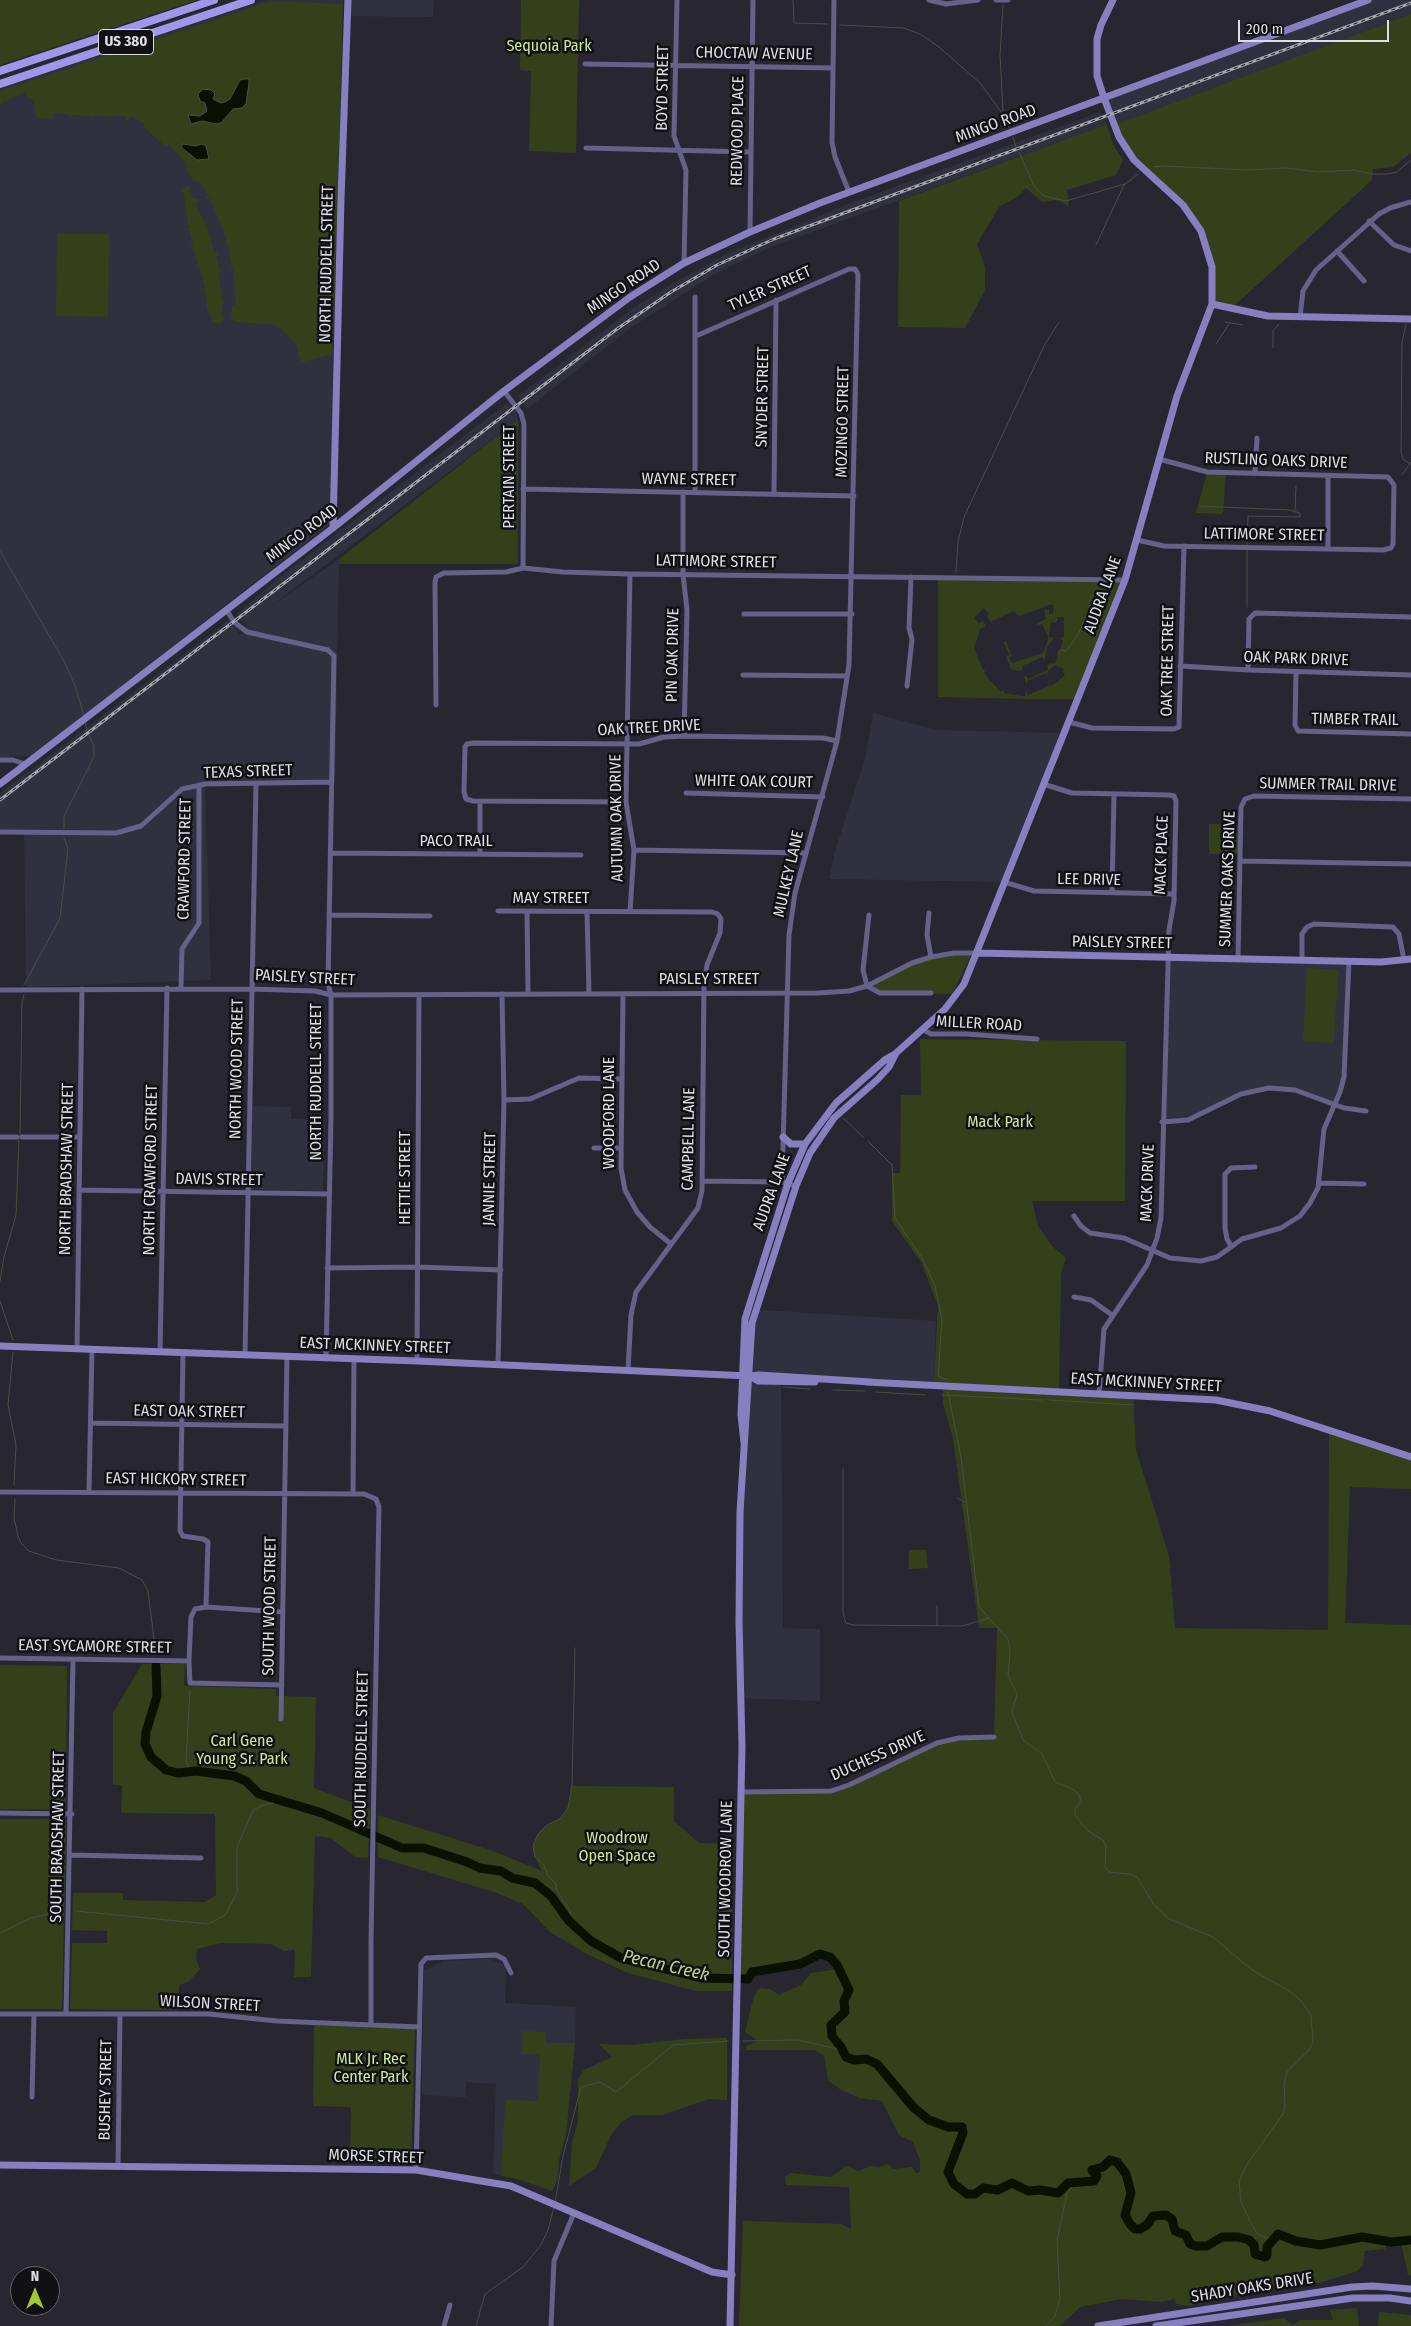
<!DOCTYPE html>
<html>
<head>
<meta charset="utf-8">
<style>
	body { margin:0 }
	#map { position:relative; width:1411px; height:2326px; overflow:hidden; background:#282731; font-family:"Fira Sans Condensed",sans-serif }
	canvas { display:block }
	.north { position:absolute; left:10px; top:2266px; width:50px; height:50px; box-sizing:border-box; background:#111115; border:1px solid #636368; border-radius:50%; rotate:0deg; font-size:14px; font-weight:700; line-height:20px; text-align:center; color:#dedee5 }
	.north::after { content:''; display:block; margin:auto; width:18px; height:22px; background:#a0c92b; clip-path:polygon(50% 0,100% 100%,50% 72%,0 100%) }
	.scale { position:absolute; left:1238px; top:20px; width:151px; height:22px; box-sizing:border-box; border:2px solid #dedee5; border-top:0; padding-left:6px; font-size:15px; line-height:18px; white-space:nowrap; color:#dedee5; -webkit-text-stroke:4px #111115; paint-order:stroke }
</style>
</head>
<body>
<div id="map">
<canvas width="1411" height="2326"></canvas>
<div class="north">N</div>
<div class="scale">200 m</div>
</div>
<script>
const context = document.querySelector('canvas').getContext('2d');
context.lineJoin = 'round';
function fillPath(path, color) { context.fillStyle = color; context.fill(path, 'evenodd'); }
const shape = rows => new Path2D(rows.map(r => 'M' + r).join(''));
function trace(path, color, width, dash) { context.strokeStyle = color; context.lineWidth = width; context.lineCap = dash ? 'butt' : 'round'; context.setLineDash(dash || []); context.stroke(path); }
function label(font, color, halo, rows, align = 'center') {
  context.font = font + ' "Fira Sans Condensed",sans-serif'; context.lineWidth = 5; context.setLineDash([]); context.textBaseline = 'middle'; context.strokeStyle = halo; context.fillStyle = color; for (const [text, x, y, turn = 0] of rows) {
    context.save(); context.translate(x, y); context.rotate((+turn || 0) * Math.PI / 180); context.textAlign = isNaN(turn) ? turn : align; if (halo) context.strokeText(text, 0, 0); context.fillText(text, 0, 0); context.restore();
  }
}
fillPath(shape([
	[266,0,343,0,333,351,330,524,31,756,0,757,0,88],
	[351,0,434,0,433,17,350,16],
	[1368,0,1411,0,1411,14,1114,125,1104,98],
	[1100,112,1107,124,771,247,718,272,633,326,527,409,518,396,632,309,670,285,726,254,856,201],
	[507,403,516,412,518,420,270,607,339,559,335,783,205,784,211,980,26,987,24,833,0,832,0,793,229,620,240,635,247,624,241,621,238,613,276,580],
	[873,713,937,730,1065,733,1004,882,829,879,835,851,865,759],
	[1169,958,1349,962,1346,1067,1335,1105,1295,1090,1254,1090,1191,1119,1162,1122],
	[252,1106,291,1107,291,1119,325,1120,323,1191,251,1189],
	[747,1309,936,1321,934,1381,943,1386,781,1382,783,1628,820,1629,820,1701,741,1698,739,1650],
	[490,1959,506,1966,505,2003,576,2007,575,2043,566,2134,559,2160,558,2178,552,2191,518,2179,493,2174,496,2084,466,2082,466,2097,422,2095,424,1971,444,1961]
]), '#31303f');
fillPath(shape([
	[0,0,197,0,0,65],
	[521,0,579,0,576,153,529,151,531,71,520,70],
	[271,1,343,4,333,351,331,355,301,362,296,344,282,329,272,324,245,323,235,321,231,318,232,305,236,305,233,269,228,268,232,267,229,252,225,253,229,250,220,222,216,222,219,220,215,210,209,198,205,199,208,195,198,180,195,182,186,170,188,167,176,151,171,152,174,150,169,144,165,146,143,126,145,123,130,116,129,120,126,120,125,116,111,116,110,120,109,116,92,116,91,120,90,116,72,115,70,119,69,115,61,113,53,114,53,118,40,119,36,116,33,99,27,96,25,92,8,100,8,104,6,101,0,105,0,91],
	[1411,14,1411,153,1393,167,1373,169,1372,180,1233,307,1212,304,1213,275,1195,220,1141,167,1114,125],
	[1107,124,1113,144,1123,160,1116,175,1067,190,1069,206,1055,200,1042,202,1026,188,1017,197,999,207,977,244,985,267,985,290,965,328,898,327,899,201],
	[188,186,191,188,189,190,193,199,197,198,199,201,196,204,206,226,211,225,207,228,215,253,220,254,216,256,219,270,223,269,219,272,222,300,226,301,222,303,222,317,225,319,220,324,210,321,212,317,207,309,205,291,201,291,205,289,202,276,199,266,195,267,198,264,193,247,189,246,193,244,190,231,185,230,189,228,185,206,181,207,185,204,184,193,180,192],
	[57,234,109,234,108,317,56,316],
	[518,420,518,564,339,564,339,559],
	[1226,471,1223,514,1196,513,1207,472],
	[938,577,1125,580,1078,699,1031,699,938,697],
	[1052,604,1054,607,1053,614,1049,614,1049,610,1044,610,1046,619,1037,623,1038,625,1042,624,1049,638,1043,653,1012,663,1009,658,1012,656,1006,641,1003,642,1010,655,1006,657,1011,669,1018,671,1023,670,1022,666,1042,657,1045,660,1047,647,1054,638,1049,637,1050,623,1057,622,1057,617,1064,617,1064,621,1060,622,1064,623,1064,637,1060,638,1063,641,1055,664,1051,663,1047,666,1048,670,1028,679,1026,676,1024,677,1027,685,1027,681,1045,673,1048,676,1047,672,1055,665,1064,669,1063,672,1065,675,1056,683,1051,686,1048,682,1049,686,1028,695,1026,691,1025,696,1021,696,1004,693,1004,689,1001,692,987,677,984,672,987,669,983,670,974,648,980,629,986,626,983,621,979,623,974,618,984,608,989,614,987,617,993,624,992,621,1014,611,1019,616],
	[1209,824,1241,825,1240,854,1209,854],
	[972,953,952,994,880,993,871,985,912,963,931,957],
	[1307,968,1338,970,1334,1043,1303,1041],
	[920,1039,1126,1041,1125,1201,1032,1201,1038,1226,1052,1246,1066,1258,1061,1273,1059,1392,1133,1395,1136,1450,1169,1556,1175,1628,1328,1630,1329,1430,1411,1457,1411,1489,1350,1487,1345,1623,1411,1625,1411,2275,1408,2275,1401,2242,1388,2242,1385,2249,1365,2251,1363,2266,1357,2271,1319,2283,1302,2281,1298,2285,1234,2295,1224,2294,1214,2296,1207,2302,1188,2306,1176,2304,1175,2299,1161,2302,1122,2299,1080,2307,1060,2326,739,2326,743,2221,841,2224,851,2229,849,2187,786,2185,785,2177,790,2173,831,2177,846,2166,859,2171,870,2166,879,2167,888,2164,893,2169,912,2167,916,2173,920,2172,920,2160,913,2142,899,2135,882,2101,860,2098,841,2090,828,2080,824,2055,814,2050,746,2050,746,2046,758,2041,745,2032,754,1996,759,1988,770,1989,779,1995,801,1985,811,1973,839,1969,830,1957,820,1954,800,1964,753,1972,748,1979,739,1978,741,1792,831,1791,937,1743,994,1737,997,1628,979,1628,953,1438,943,1404,943,1386,934,1381,938,1305,921,1262,892,1221,892,1173,900,1173,901,1095,921,1095],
	[909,1550,926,1550,928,1568,909,1569],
	[142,1664,185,1664,184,1686,276,1689,276,1696,316,1697,314,1788,370,1809,368,1858,355,1857,331,1838,315,1836,311,1977,294,1977,295,1950,284,1951,271,1944,221,1943,197,1949,196,1959,200,1969,188,1982,179,1985,178,2010,70,2009,72,1943,107,1943,107,1931,72,1930,73,1893,123,1893,123,1900,205,1902,216,1895,215,1814,121,1813,122,1785,113,1785,113,1713],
	[0,1665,67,1666,66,1809,0,1809],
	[572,1786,674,1787,674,1821,699,1843,732,1844,732,1991,696,1991,628,1973,587,1954,550,1932,523,1904,497,1893,378,1857,378,1815,490,1850,542,1871,535,1857,533,1846,538,1834,547,1825,560,1819,568,1808],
	[0,1819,64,1819,66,1822,62,2009,0,2009],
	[314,2025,415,2029,411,2164,350,2163,351,2107,313,2106],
	[523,2031,546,2032,546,2043,575,2043,566,2134,559,2160,558,2178,552,2191,518,2179,501,2176,505,2105,507,2100,538,2101,540,2055,522,2054],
	[727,2038,727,2100,709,2099,663,2115,633,2115,621,2122,611,2135,596,2168,569,2186,572,2143,578,2122,578,2079,584,2070,612,2057,599,2044,632,2045,684,2039],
	[1357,2308,1359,2326,1227,2326,1284,2318,1292,2325,1301,2320,1333,2320,1330,2310],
	[1379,2312,1411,2315,1411,2326,1378,2326]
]), '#35401b');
const water = shape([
	[244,79,249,79,249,83,246,104,242,108,233,109,221,123,216,124,202,121,191,124,188,115,200,116,207,111,205,103,200,101,198,94,203,89,211,90,215,94,213,99,221,103,225,102,230,99,240,80,244,79],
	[183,144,195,146,202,144,206,146,209,159,197,160,181,147,183,144]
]);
fillPath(water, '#0a1100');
trace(water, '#4a4e45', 1);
trace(shape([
	[793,0,794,23,827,24],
	[1003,5,1000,55,1003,111],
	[840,25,904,28,920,34,939,47,980,83,1002,113,1010,129],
	[1013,137,1016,147],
	[1019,152,1034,186,1044,196,1066,201,1125,184],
	[1154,167,1162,166,1248,170,1287,168,1317,172,1353,170,1373,174,1388,174,1397,172,1411,160],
	[1096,245,1124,185,1138,174],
	[1225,322,1243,325],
	[1406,324,1402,342,1401,452,1403,459,1410,464],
	[1216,344,1229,324],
	[1273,348,1273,331,1279,324],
	[1402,475,1411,462],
	[1199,506,1289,510,1300,513,1300,517,1248,516,1247,546],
	[1295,512,1296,486],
	[1247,550,1247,604],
	[0,551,64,661,76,688,84,717],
	[956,572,958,542,964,517,1045,344,1059,322],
	[1247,605,1247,607],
	[1058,654,1060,650,1066,651,1078,635,1092,601,1092,596,1097,593],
	[64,829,64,816,94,757,94,746,87,731,85,721],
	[24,985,60,918,68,849,64,838],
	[843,1118,863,1137],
	[20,1135,22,1002,24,995],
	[868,1141,892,1165,895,1218,922,1258,935,1286,942,1320,938,1376,948,1380],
	[0,1281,4,1257,16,1215,19,1139],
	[0,1301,13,1340],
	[13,1352,8,1405,16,1445,14,1485],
	[783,1387,810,1389],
	[833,1390,865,1391],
	[876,1392,925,1395],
	[948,1392,961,1457,979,1607,1008,1639,1010,1652,1008,1675,1017,1694,1012,1712,1023,1740,1042,1754,1055,1782,1074,1790,1080,1796,1080,1802,1075,1810,1075,1815,1088,1831,1103,1840,1106,1846,1105,1867,1109,1872,1129,1874,1137,1877,1154,1905,1169,1919,1213,1937,1252,1970,1291,1992,1301,2001,1311,2015,1313,2042,1309,2050,1287,2072,1284,2084,1285,2105,1283,2114,1248,2163,1239,2181,1241,2202,1251,2223,1257,2233,1272,2242],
	[942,1395,1042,1400],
	[1049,1400,1134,1405],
	[843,1469,843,1613,846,1623,853,1625,962,1626,989,1618],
	[957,1498,965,1502],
	[15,1499,14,1518,18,1536,21,1543,29,1551,56,1560,119,1568,142,1580,148,1591,156,1655],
	[937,1606,937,1625],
	[190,1771,186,1761,190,1690],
	[76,1911,208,1924,225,1915,237,1893,237,1847,253,1810,263,1805,283,1801],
	[571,1923,570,1911,556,1889,556,1884,548,1876,544,1865,535,1857,533,1846,538,1834,547,1825,560,1819,568,1808,572,1786,575,1648],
	[0,1933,31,1918,61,1911],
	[743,2041,798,2040,842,2050],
	[555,2203,563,2156,581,2087,600,2082,616,2092,673,2045,728,2041],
	[476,2326,485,2294,523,2267,541,2245,548,2230,554,2207],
	[1046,2326,1055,2316,1060,2299,1057,2241,1067,2193,1077,2182]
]), '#4a4e45', 1);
trace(shape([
	[156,1666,157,1696,146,1732,145,1744,151,1757,166,1770,178,1773,196,1771,234,1776,246,1781,259,1794,322,1813,402,1848,424,1848,467,1862,480,1868,501,1871,512,1878,535,1883,551,1896,569,1921,591,1941,621,1958,701,1978,748,1979,752,1972,800,1964,820,1954,830,1957,837,1965,849,1990,844,2001,845,2012,831,2025,832,2036,841,2047,846,2057,854,2060,866,2059,877,2064,914,2108,929,2120,948,2127,962,2127,963,2133,948,2172,954,2184,967,2194,975,2194,983,2188,998,2190,1012,2183,1028,2191,1040,2190,1058,2193,1068,2183,1094,2181,1097,2176,1092,2170,1103,2167,1110,2160,1117,2162,1126,2174,1131,2193,1125,2215,1130,2224,1135,2229,1140,2229,1147,2225,1153,2216,1166,2215,1172,2219,1175,2231,1186,2235,1190,2244,1196,2246,1207,2246,1222,2237,1238,2237,1249,2240,1254,2245,1255,2254,1265,2257,1267,2255,1267,2247,1278,2234,1296,2241,1320,2245,1362,2237,1391,2242,1411,2240]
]), '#0a1100', 9);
trace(shape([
	[677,0,674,136,686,170,684,263],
	[834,0,832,142,835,157,849,192],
	[929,0,946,4,978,0],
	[996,0,1008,0],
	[585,64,833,68],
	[586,148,750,152],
	[1369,221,1394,245,1411,251],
	[750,232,753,0],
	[1337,251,1364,281],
	[1300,317,1303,291,1316,270,1379,214,1390,208,1411,202],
	[696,336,849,269,855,269,858,274,849,665,837,741,795,893,789,935,782,1182],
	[504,391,521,413,524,424,523,568],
	[1255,472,1257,438],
	[523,489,854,496],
	[683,492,683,574,687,610,684,736],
	[695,492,695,297],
	[774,493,776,300],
	[1137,540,1164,546,1383,550,1391,548,1393,544,1394,485,1388,477,1207,472,1159,459],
	[1328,549,1328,477],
	[630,574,626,802,634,850,630,912],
	[226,609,234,622,247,632,328,650,334,656,328,984,331,995,331,1119,326,1358],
	[744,614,852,614],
	[1180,666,1248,670,1411,675],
	[1248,670,1249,619,1255,613,1411,617],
	[1296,672,1295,725,1298,731,1411,734],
	[743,675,847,676],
	[907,686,912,639,909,628,911,577],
	[436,705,435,583,436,577,444,573,506,572,523,568,563,572,630,574,1125,580],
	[1069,722,1092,728,1174,729,1179,727,1184,546],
	[0,760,13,760,25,764],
	[1043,784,1072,793,1169,795,1174,796,1176,801,1174,901,1169,930,1161,1218,1157,1238,1147,1265,1104,1329,1099,1394],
	[686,793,823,797],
	[480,801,480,854],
	[626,802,473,801,466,799,464,792,465,747,467,744,473,743,639,744,664,737,684,736,823,738,837,741],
	[0,832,116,833,141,826,182,789,205,784,331,782],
	[634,850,806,853],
	[331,853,581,855],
	[1240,861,1411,864],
	[1004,882,1034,891,1174,894],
	[1112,893,1114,794],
	[498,911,712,912,718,914,721,919,720,933,707,965,704,984,702,1191,698,1208,636,1292,631,1315,628,1371],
	[527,912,528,993],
	[587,912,589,994],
	[929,913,927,935,931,957],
	[329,915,430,916],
	[869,915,863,970,867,986,880,993,931,993],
	[1238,959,1241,807,1245,799,1254,796,1411,799],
	[1302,960,1302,934,1307,927,1314,924,1393,927,1399,934,1404,960],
	[181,988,182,949,199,923,199,785],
	[0,990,251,989,315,991,331,995,818,993,849,991,867,986,912,963,931,957,954,953,977,953],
	[623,994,621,1168,625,1190,637,1212,650,1227,671,1244],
	[922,1029,931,1034,966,1034,1037,1039],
	[504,1100,530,1099,579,1078,621,1079],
	[1162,1122,1188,1120,1241,1094,1269,1088,1295,1090,1344,1108,1366,1111],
	[0,1137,17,1137],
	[22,1137,80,1137],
	[594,1148,620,1148],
	[702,1181,782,1182,796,1186],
	[1320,1183,1364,1184],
	[79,1190,329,1194],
	[1074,1216,1081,1226,1090,1233,1124,1238,1170,1258,1201,1261,1217,1257,1242,1239,1281,1228,1300,1216,1310,1203,1318,1188,1324,1129,1340,1092,1344,1077,1349,962],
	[1231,1246,1227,1239,1225,1228,1225,1174,1231,1168,1255,1167],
	[327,1268,418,1267,501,1270],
	[1074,1297,1091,1300,1112,1315],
	[77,1349,82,989],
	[160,1352,167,988],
	[183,1353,180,1531,183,1536,203,1539,208,1542,206,1607],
	[245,1355,256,784],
	[417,1361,419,995],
	[498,1364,504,1100,502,994],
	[91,1423,285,1426],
	[0,1492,364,1494,376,1499,379,1507,371,1940,371,2024],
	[89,1492,92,1349],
	[353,1494,354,1359],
	[0,1658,189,1661],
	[282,1685,190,1683,189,1661,191,1617,195,1609,206,1607,283,1612],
	[281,1719,287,1356],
	[741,1792,831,1791,849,1785,937,1743,959,1738,994,1737],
	[0,1813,72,1814],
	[71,1855,201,1858],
	[0,2014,209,2014,277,2021,419,2027],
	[66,2014,73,1660],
	[32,2097,34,2014],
	[118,2166,120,2014],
	[416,2170,421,1964,426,1958,496,1955,504,1959,511,1973],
	[444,2326,450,2305],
	[551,2326,554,2261,574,2213]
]), '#656189', 5);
trace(shape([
	[1212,304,1268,316,1411,319],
	[333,528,341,199,348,0],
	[0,784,333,528,504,391,630,297,684,263,750,232,820,203,1368,0],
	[977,953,1381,962,1411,959],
	[783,1137,791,1144,805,1144],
	[0,1346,417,1361,749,1376,759,1375,871,1382],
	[750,1376,758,1381,815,1382],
	[866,1382,1216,1400,1270,1411,1411,1457],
	[744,1442,741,1415,745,1319,788,1183,805,1144,836,1103,886,1059,895,1054,945,1009,964,984,1125,580,1177,396,1212,304,1212,267,1201,231,1183,205,1134,160,1119,137,1104,98,1097,76,1097,39,1101,25,1113,0],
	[0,2165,416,2170,511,2186,712,2272,732,2275],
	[730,2326,742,1746,739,1622,740,1512,752,1323,796,1186,810,1153,834,1118,877,1080,889,1067,895,1055],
	[1098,2326,1352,2287,1373,2286,1411,2289],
	[1156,2326,1353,2298,1390,2298,1411,2301]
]), '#877fc0', 7);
trace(shape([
	[0,71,214,0],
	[0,84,251,0]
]), '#a197ea', 8);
const rail = shape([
	[0,800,617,329,671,292,717,265,774,239,1411,3]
]);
trace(rail, '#a6a6ae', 3);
trace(rail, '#111115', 1, [4]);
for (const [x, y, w] of [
	[126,42,55]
]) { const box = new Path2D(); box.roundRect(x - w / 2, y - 12.5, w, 25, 4); context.fillStyle = '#111115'; context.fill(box); trace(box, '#dedee5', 1); }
label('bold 15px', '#dedee5', null, [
	["US 380",126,42]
]);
label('16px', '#cce895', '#111115', [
	["Sequoia Park",549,47],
	["Mack Park",1000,1123],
	["Carl Gene",242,1742],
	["Young Sr. Park",242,1760],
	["Woodrow",617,1839],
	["Open Space",617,1857],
	["MLK Jr. Rec",371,2060],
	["Center Park",371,2078]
]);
label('16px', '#dedee5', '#111115', [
	["CHOCTAW AVENUE",754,54,1],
	["BOYD STREET",663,88,-89],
	["MINGO ROAD",996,124,-20],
	["REDWOOD PLACE",738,131,-89],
	["NORTH RUDDELL STREET",327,264,-89],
	["MINGO ROAD",624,287,-34],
	["TYLER STREET",770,289,-24],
	["SNYDER STREET",763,397,-89],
	["MOZINGO STREET",843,422,-89],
	["RUSTLING OAKS DRIVE",1276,461,2],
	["PERTAIN STREET",510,477,-90],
	["WAYNE STREET",689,480,1],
	["MINGO ROAD",302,534,-37],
	["LATTIMORE STREET",1264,535,1],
	["LATTIMORE STREET",716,562,1],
	["AUDRA LANE",1103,595,-70],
	["PIN OAK DRIVE",673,655,-89],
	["OAK PARK DRIVE",1296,659,2],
	["OAK TREE STREET",1168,661,-89],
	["TIMBER TRAIL",1355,720,1],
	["OAK TREE DRIVE",649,728,-3],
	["TEXAS STREET",248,772,-2],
	["WHITE OAK COURT",754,782,1],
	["SUMMER TRAIL DRIVE",1328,785,1],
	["AUTUMN OAK DRIVE",617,818,-91],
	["PACO TRAIL",456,842],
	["MACK PLACE",1162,855,-88],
	["CRAWFORD STREET",185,859,-89],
	["MULKEY LANE",789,874,-77],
	["SUMMER OAKS DRIVE",1228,879,-88],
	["LEE DRIVE",1089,880,1],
	["MAY STREET",551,899],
	["PAISLEY STREET",1122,943,1],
	["PAISLEY STREET",305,978,3],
	["PAISLEY STREET",709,980],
	["MILLER ROAD",979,1024,3],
	["NORTH WOOD STREET",237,1069,-89],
	["NORTH RUDDELL STREET",317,1082,-90],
	["WOODFORD LANE",610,1113,-90],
	["CAMPBELL LANE",689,1139,-89],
	["NORTH BRADSHAW STREET",67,1169,-89],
	["NORTH CRAWFORD STREET",151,1170,-89],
	["HETTIE STREET",406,1178,-90],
	["JANNIE STREET",490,1179,-89],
	["DAVIS STREET",219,1180,1],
	["MACK DRIVE",1148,1183,-88],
	["AUDRA LANE",772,1192,-70],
	["EAST MCKINNEY STREET",375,1346,2],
	["EAST MCKINNEY STREET",1146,1383,3],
	["EAST OAK STREET",189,1412,1],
	["EAST HICKORY STREET",176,1480,1],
	["SOUTH WOOD STREET",270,1606,-89],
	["EAST SYCAMORE STREET",95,1647,1],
	["SOUTH RUDDELL STREET",362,1749,-89],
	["DUCHESS DRIVE",878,1756,-24],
	["SOUTH BRADSHAW STREET",58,1837,-89],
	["SOUTH WOODROW LANE",726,1879,-89],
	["WILSON STREET",210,2004,3],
	["BUSHEY STREET",106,2090,-89],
	["MORSE STREET",376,2157,2],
	["SHADY OAKS DRIVE",1252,2288,-9]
]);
label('italic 18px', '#b8d382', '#111115', [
	["Pecan Creek",666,1966,13]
]);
</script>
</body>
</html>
